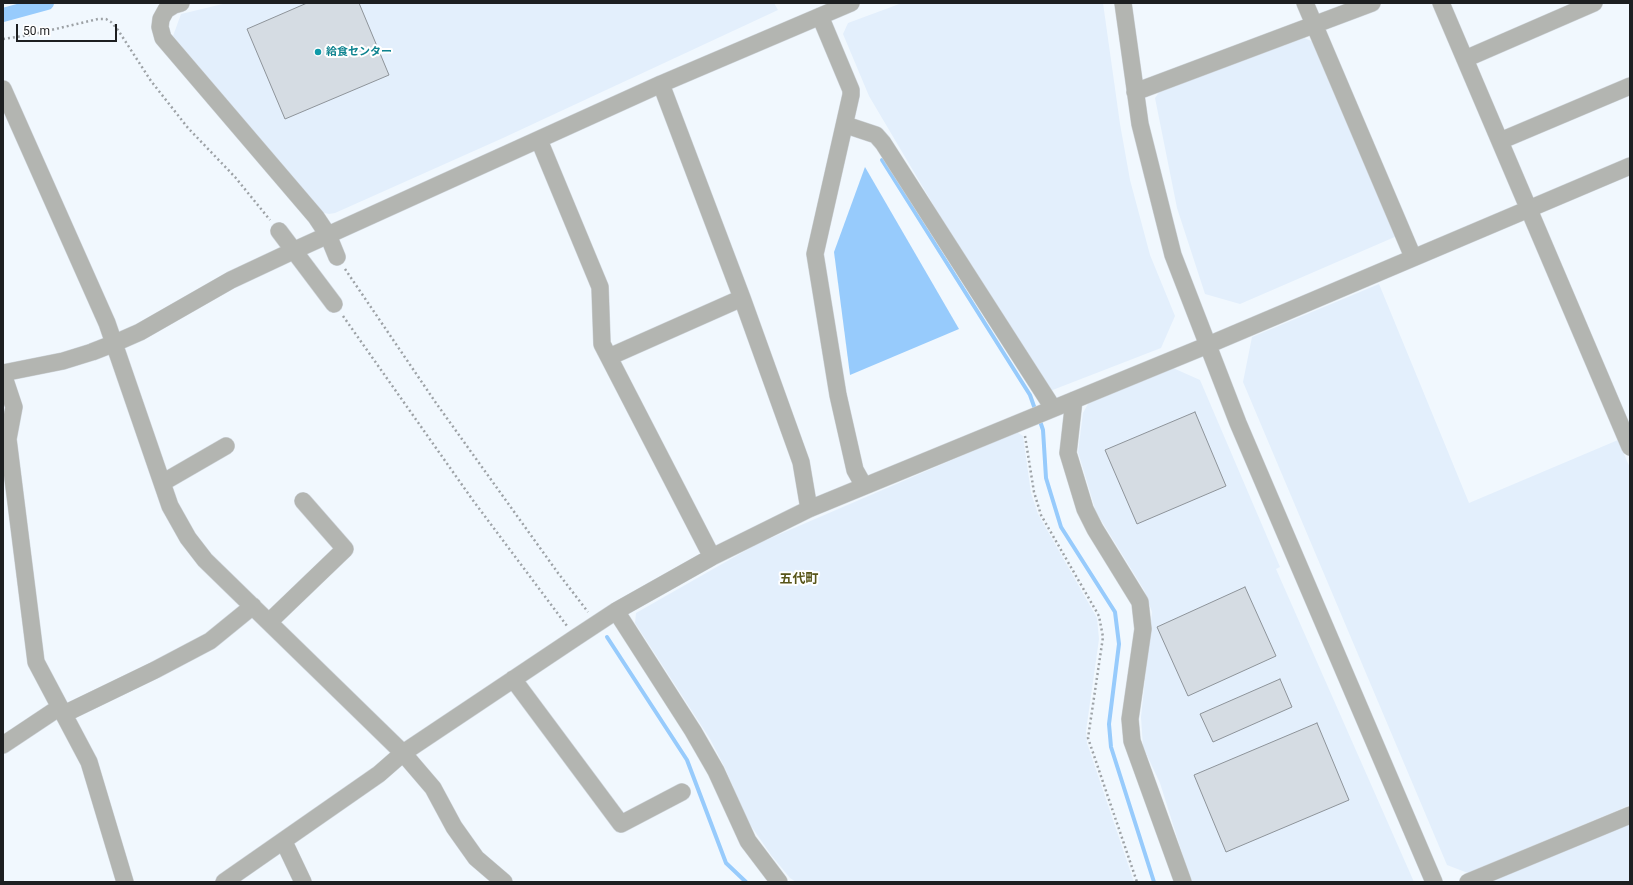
<!DOCTYPE html>
<html>
<head>
<meta charset="utf-8">
<style>
	body { margin:0 }
	#map { position:relative; width:1633px; height:885px; overflow:hidden; background:#f1f8fe; font-family:Roboto,sans-serif }
	canvas { display:block }
	.frame { position:absolute; inset:0; border:4px solid #1d1f21; pointer-events:none }
	.scale { position:absolute; left:16px; top:24px; width:101px; height:18px; box-sizing:border-box; border:2px solid #1d1f21; border-top:0; padding-left:5px; font-size:12px; line-height:14px; white-space:nowrap; color:#1d1f21; -webkit-text-stroke:3px #fff; paint-order:stroke }
</style>
</head>
<body>
<div id="map">
<canvas width="1633" height="885"></canvas>
<div class="frame"></div>
<div class="scale">50 m</div>
</div>
<script>
const context = document.querySelector('canvas').getContext('2d');
context.lineJoin = 'round';
function fillPath(path, color) { context.fillStyle = color; context.fill(path, 'evenodd'); }
const shape = rows => new Path2D(rows.map(r => 'M' + r).join(''));
function trace(path, color, width, dash) { context.strokeStyle = color; context.lineWidth = width; context.lineCap = dash ? 'butt' : 'round'; context.setLineDash(dash || []); context.stroke(path); }
function label(font, color, halo, rows, align = 'center') {
  context.font = font + ' Roboto,"Noto Sans JP",sans-serif'; context.lineWidth = 4; context.setLineDash([]); context.textBaseline = 'middle'; context.strokeStyle = halo; context.fillStyle = color; for (const [text, x, y, turn = 0] of rows) {
    context.save(); context.translate(x, y); context.rotate((+turn || 0) * Math.PI / 180); context.textAlign = isNaN(turn) ? turn : align; if (halo) context.strokeText(text, 0, 0); context.fillText(text, 0, 0); context.restore();
  }
}
fillPath(shape([
	[227,3,774,3,778,10,503,138,335,213,329,214,321,212,173,36,181,14],
	[902,3,1103,3,1120,124,1130,180,1150,255,1175,316,1161,348,1050,391,960,250,869,96,843,34,848,23],
	[1304,38,1314,42,1397,236,1240,304,1205,294,1177,208,1155,98,1160,91],
	[1379,284,1469,503,1618,440,1630,468,1630,805,1468,873,1447,865,1243,382,1252,337],
	[1173,368,1200,380,1280,567,1276,569,1414,882,1191,882,1160,783,1143,747,1141,717,1152,612,1144,590,1096,512,1078,452,1083,413,1089,402],
	[1017,432,1023,436,1031,493,1038,514,1097,618,1099,639,1086,731,1087,743,1134,882,796,882,790,878,771,855,747,820,725,768,710,739,635,623,636,613,757,544],
	[1630,823,1630,882,1487,882]
]), '#e3effc');
fillPath(shape([
	[865,167,959,329,850,375,834,252]
]), '#97cbfc');
trace(shape([
	[882,160,1030,395,1036,412],
	[1039,418,1043,430,1046,478,1061,527,1115,612,1119,644,1109,724,1111,747,1154,882],
	[607,637,687,760,726,863,746,882]
]), '#97cbfc', 4);
trace(shape([
	[3,15,47,3]
]), '#97cbfc', 14);
const building = shape([
	[307,3,359,3,389,75,285,119,247,29,307,3],
	[1195,412,1226,486,1137,524,1105,450,1195,412],
	[1245,587,1276,656,1188,696,1157,627,1245,587],
	[1280,679,1292,707,1213,742,1200,714,1280,679],
	[1317,723,1349,800,1226,852,1194,775,1317,723]
]);
fillPath(building, '#d5dce3');
trace(building, '#8e949a', 1);
const minor = shape([
	[181,3,174,5,166,10,161,19,160,27,163,38,316,217,328,235,337,257],
	[1123,3,1140,124,1173,255,1238,423,1434,882],
	[1305,3,1413,257],
	[1441,3,1630,447],
	[820,16,851,90,851,95,815,254,838,395,855,470,864,486],
	[1465,59,1594,3],
	[661,84,742,298,801,462,809,509],
	[3,89,107,323,170,506,188,538,205,560,403,753,433,788,454,827,476,858,504,882],
	[1135,92,1372,3],
	[846,125,876,135,883,143,1053,408],
	[539,140,600,287,602,344,712,557],
	[1500,141,1630,86],
	[279,231,334,304],
	[609,357,742,298],
	[3,373,63,361,92,352,115,343,140,332,231,280,295,250,661,84,851,3],
	[3,374,14,407,8,439,36,662,89,762,125,882],
	[1074,400,1068,453,1085,509,1095,529,1140,602,1143,629,1130,719,1132,741,1183,882],
	[162,483,226,446],
	[616,611,693,731,716,771,748,841,779,882],
	[269,622,345,549,303,501],
	[513,679,621,824,682,792],
	[64,714,155,670,210,641,253,606],
	[3,745,60,707],
	[284,842,303,882],
	[224,882,379,774,403,753,575,638,616,611,712,557,809,509,1208,345,1630,166],
	[1468,882,1630,815]
]);
trace(minor, '#cfd5db', 18);
trace(shape([
	[3,39,30,35,98,19,106,19,111,22,118,30,151,81,188,128,235,177,270,220],
	[345,269,436,403,558,573,588,612],
	[343,316,472,499,567,626],
	[1025,436,1034,492,1041,515,1099,616,1103,637,1088,738,1137,882]
]), '#9da2a6', 2.5, [2, 3]);
trace(minor, '#b3b5b1', 17);
for (const [x, y, r, color] of [
	[318,52,4,"#0f9aa8"]
]) { const dot = new Path2D(); dot.arc(x, y, r, 0, 2 * Math.PI); context.fillStyle = color; context.fill(dot); trace(dot, '#fff', 1.5); }
label('bold 11px', '#0d838f', '#fff', [
	["給食センター",326,52]
], 'left');
label('bold 13px', '#585518', '#fff', [
	["五代町",799,580]
]);
</script>
</body>
</html>
